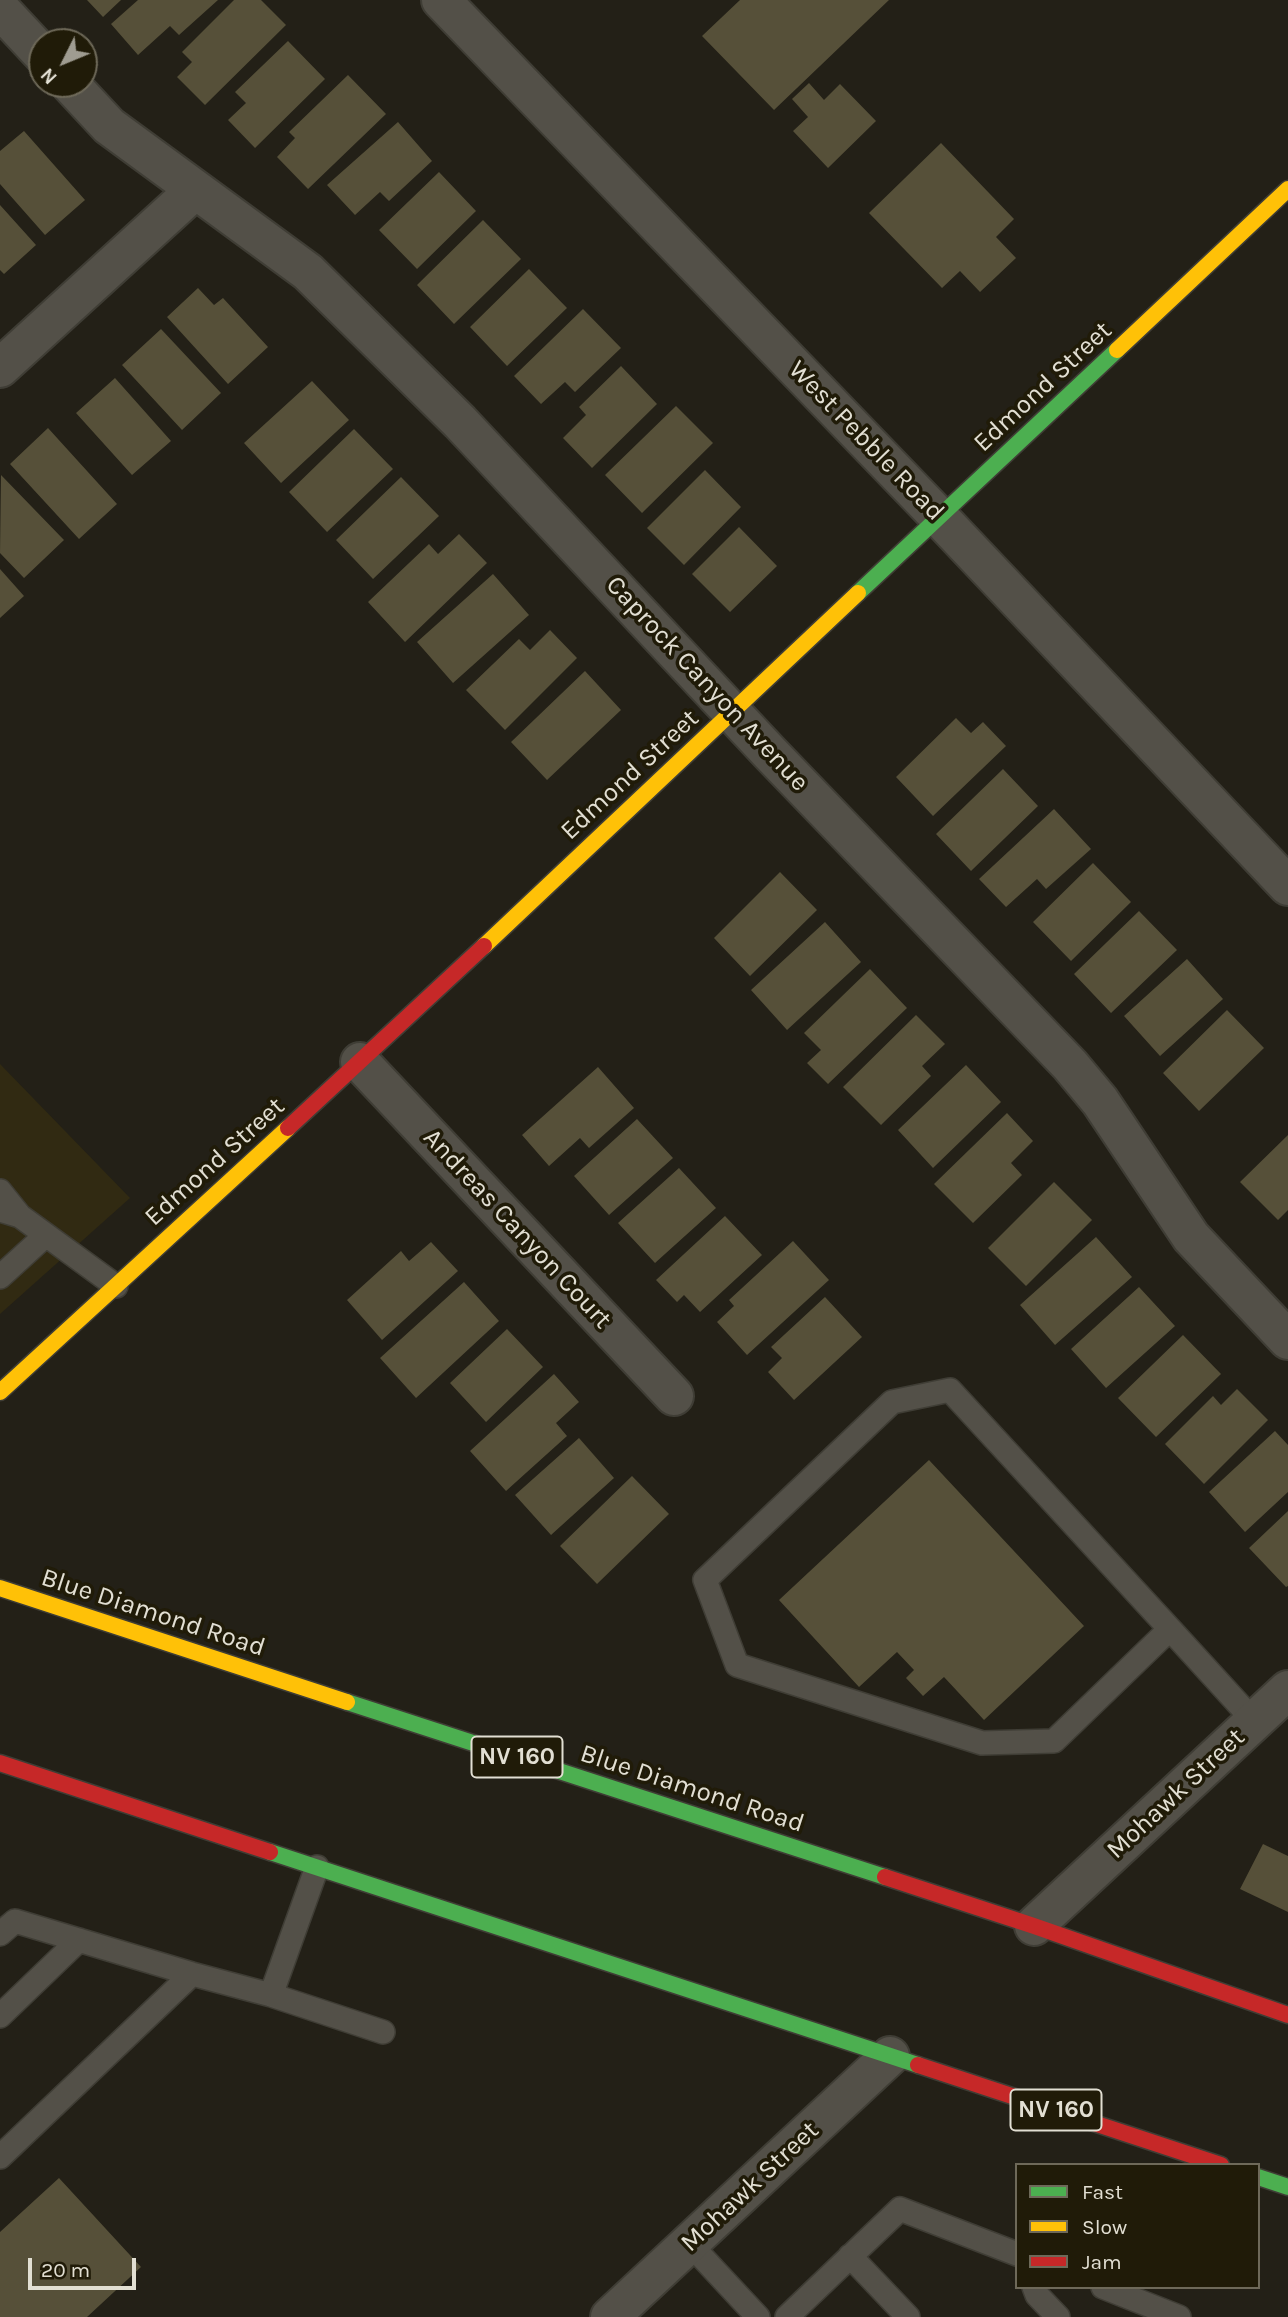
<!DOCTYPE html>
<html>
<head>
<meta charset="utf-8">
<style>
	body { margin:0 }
	#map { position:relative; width:1288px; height:2317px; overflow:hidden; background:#232017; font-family:Karla,sans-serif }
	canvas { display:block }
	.legend { position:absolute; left:1015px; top:2163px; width:245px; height:126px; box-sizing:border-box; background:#201b08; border:2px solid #6e6959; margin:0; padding:9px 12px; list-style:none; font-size:21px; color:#e2dfd3 }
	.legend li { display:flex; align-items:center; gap:14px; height:35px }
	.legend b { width:35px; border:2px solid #6e6959 }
	.north { position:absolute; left:28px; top:28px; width:70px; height:70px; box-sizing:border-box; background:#201b08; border:2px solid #6e6959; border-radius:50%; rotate:227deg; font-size:19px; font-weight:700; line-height:28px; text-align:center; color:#e2dfd3 }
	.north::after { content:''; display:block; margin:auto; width:24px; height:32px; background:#9f9c91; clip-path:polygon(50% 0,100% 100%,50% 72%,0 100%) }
	.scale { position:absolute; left:28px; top:2258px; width:108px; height:32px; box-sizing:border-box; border:4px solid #e2dfd3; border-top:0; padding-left:9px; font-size:21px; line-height:24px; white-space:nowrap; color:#e2dfd3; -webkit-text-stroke:5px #201b08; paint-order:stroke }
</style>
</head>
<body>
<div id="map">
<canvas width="1288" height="2317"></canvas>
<ul class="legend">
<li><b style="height:9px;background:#4caf50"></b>Fast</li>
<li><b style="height:9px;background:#ffc107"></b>Slow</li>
<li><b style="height:9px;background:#c62828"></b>Jam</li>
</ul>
<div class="north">N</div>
<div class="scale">20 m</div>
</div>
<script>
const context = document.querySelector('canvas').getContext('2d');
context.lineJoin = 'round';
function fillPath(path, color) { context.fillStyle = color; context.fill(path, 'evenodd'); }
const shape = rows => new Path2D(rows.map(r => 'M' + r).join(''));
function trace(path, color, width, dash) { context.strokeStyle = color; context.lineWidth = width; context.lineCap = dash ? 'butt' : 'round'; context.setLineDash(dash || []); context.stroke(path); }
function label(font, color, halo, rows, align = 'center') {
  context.font = font + ' Karla,sans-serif'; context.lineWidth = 7; context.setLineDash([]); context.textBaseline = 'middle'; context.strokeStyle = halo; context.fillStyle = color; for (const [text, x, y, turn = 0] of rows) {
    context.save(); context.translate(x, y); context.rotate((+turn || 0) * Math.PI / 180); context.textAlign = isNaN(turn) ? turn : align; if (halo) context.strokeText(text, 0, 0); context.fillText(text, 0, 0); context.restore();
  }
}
fillPath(shape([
	[0,1064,130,1198,0,1314]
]), '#312a12');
fillPath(shape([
	[87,0,121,0,103,17],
	[138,0,218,0,179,35,170,26,138,55,111,24],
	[234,0,261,0,286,25,205,105,177,77,192,62,182,52],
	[740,0,889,0,774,110,702,36],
	[288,41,325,79,255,148,228,120,246,103,235,92],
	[348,75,386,114,308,189,277,157,295,138,289,132],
	[809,83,824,100,840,84,876,121,828,168,793,131,808,117,792,99],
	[398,122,432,161,389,201,380,192,355,215,327,185],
	[24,131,85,200,45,235,0,184,0,151],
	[941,143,1014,219,996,237,1016,258,980,292,960,271,942,288,869,213],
	[439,172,476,211,417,269,379,230],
	[0,205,36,245,4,274,0,270],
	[483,220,521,259,454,324,417,285],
	[529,269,567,308,507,366,470,327],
	[198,288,214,305,223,298,268,347,228,384,167,317],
	[583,309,621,348,575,392,565,382,541,404,514,376],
	[161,329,221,393,182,430,122,365],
	[621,366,657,404,592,468,563,438,586,415,579,407],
	[115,378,171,441,132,475,76,413],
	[312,381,349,420,281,483,244,443],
	[676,406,713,443,642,513,605,475],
	[48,428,117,504,79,539,10,464],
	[354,429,393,469,327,532,289,492],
	[705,470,741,507,684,565,647,528],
	[1,475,64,540,24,578,0,553],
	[401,477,439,516,373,579,336,540],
	[739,527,777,566,730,612,692,574],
	[459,534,487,563,405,642,368,602,429,544,438,554],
	[0,569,24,596,0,618],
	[493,574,529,615,453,683,417,642],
	[550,630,577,658,505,730,466,690,519,639,530,650],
	[585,671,621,710,547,780,511,742],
	[956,718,971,733,983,722,1006,746,933,816,896,777],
	[1003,769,1038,806,971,871,936,834],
	[1054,809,1091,849,1046,889,1037,879,1006,907,979,879],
	[1093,863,1131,902,1071,961,1033,922],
	[780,872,817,910,750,976,714,938],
	[1139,911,1177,950,1111,1013,1074,974],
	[825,922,861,962,787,1030,751,990],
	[1187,959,1223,999,1160,1056,1124,1016],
	[870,969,907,1008,828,1084,807,1063,821,1050,804,1033],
	[1227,1010,1264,1048,1199,1111,1163,1073],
	[916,1015,945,1044,922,1066,931,1076,881,1125,843,1087],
	[966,1065,1001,1102,933,1168,898,1130],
	[598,1067,634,1108,589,1148,580,1138,549,1166,522,1135],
	[1007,1113,1033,1141,1011,1163,1022,1175,973,1223,934,1184],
	[637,1119,673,1158,609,1215,574,1176],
	[1288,1135,1288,1210,1278,1220,1240,1182],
	[679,1168,716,1208,655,1263,618,1223],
	[1054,1182,1092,1220,1026,1286,988,1248],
	[725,1216,762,1255,700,1312,684,1295,677,1302,656,1280],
	[1096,1237,1132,1277,1055,1345,1020,1305],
	[793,1241,829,1280,747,1355,717,1322,734,1306,729,1300],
	[431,1242,458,1271,382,1340,347,1300,401,1251,409,1261],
	[464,1282,499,1321,416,1398,380,1358],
	[1139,1287,1175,1326,1106,1388,1071,1349],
	[825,1297,862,1337,794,1400,768,1372,782,1358,771,1347],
	[507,1329,543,1367,486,1422,450,1383],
	[1183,1335,1221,1374,1156,1437,1118,1398],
	[554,1374,579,1402,556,1423,567,1436,506,1491,470,1451],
	[1237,1389,1268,1420,1204,1484,1165,1444,1213,1396,1221,1405],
	[1275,1431,1288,1445,1288,1492,1245,1532,1209,1492],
	[579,1438,614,1478,551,1535,515,1495],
	[929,1460,1084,1626,984,1720,944,1677,923,1696,906,1678,914,1670,897,1652,859,1687,779,1600],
	[632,1476,669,1514,597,1584,560,1546],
	[1288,1511,1288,1586,1286,1587,1249,1548],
	[1263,1844,1288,1856,1288,1912,1240,1889],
	[59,2178,141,2267,87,2317,0,2317,0,2232]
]), '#565039');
const lane = shape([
	[0,1191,20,1216],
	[0,1210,20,1216,116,1286],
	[0,1277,46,1235],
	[1170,1629,1054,1741,982,1743,737,1665,705,1580,892,1402,950,1390,1170,1629,1254,1721],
	[0,1934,15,1921,192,1974,271,1995,317,1867],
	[271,1995,383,2032],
	[0,2016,79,1940],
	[0,2157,192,1974],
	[690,2244,758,2317],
	[850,2256,908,2317],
	[1034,2287,1037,2295,1058,2317],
	[1103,2287,1179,2317],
	[787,2317,900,2209,1017,2254]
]);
const street = shape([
	[441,0,940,518,1288,886],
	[0,9,42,54],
	[70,84,109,126,308,272,460,422,769,752,1070,1065,1100,1101,1191,1237,1288,1340],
	[0,368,195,190],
	[360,1062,674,1396],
	[1034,1926,1288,1690],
	[610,2317,890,2056]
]);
const fast = shape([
	[858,593,1117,350],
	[347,1702,885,1877],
	[270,1852,918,2065],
	[1258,2177,1288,2187]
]);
const slow = shape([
	[1117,350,1288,189],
	[484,946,858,593],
	[0,1392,288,1128],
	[0,1588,347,1702]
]);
const jam = shape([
	[288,1128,484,946],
	[0,1763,270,1852],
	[885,1877,1034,1926,1288,2015],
	[918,2065,1221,2165]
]);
trace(lane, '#3f3d35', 26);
trace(street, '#3f3d35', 42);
trace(fast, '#3f3d35', 19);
trace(slow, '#3f3d35', 19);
trace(jam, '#3f3d35', 19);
trace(lane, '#535048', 23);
trace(street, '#535048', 38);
trace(fast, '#4caf50', 16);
trace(slow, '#ffc107', 16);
trace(jam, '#c62828', 16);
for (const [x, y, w] of [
	[517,1757,91],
	[1056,2110,91]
]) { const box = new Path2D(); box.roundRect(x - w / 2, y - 20.5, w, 41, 5); context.fillStyle = '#201b08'; context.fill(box); trace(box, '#e2dfd3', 2); }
label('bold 24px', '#e2dfd3', null, [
	["NV 160",517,1757],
	["NV 160",1056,2110]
]);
label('26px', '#e2dfd3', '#201b08', [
	["Edmond Street",1043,387,-43],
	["West Pebble Road",866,441,46],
	["Caprock Canyon Avenue",707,684,47],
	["Edmond Street",630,775,-43],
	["Edmond Street",215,1162,-42],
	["Andreas Canyon Court",517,1229,47],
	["Blue Diamond Road",153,1613,18],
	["Blue Diamond Road",692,1789,18],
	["Mohawk Street",1176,1794,-43],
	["Mohawk Street",750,2187,-43]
]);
</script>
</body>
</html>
